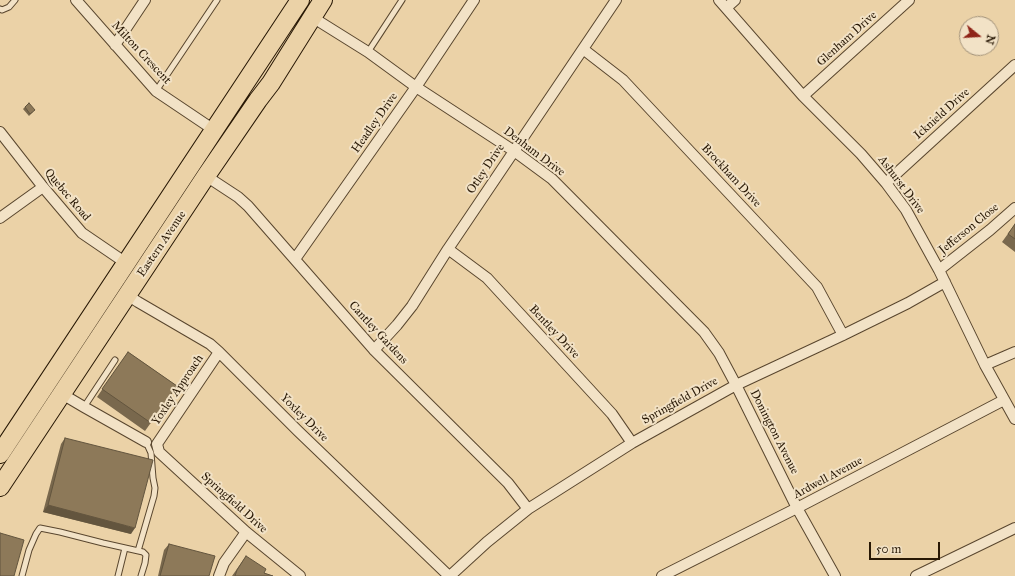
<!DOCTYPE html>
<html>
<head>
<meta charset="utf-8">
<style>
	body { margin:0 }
	#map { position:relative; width:1015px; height:576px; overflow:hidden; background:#ebd2a7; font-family:"IM FELL Great Primer",serif }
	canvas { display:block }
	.north { position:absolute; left:959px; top:16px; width:40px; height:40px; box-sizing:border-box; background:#f2e2c6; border:1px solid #a19179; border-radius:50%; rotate:108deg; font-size:11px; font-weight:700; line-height:16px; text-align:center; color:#281805 }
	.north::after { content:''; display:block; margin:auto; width:14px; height:18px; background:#8f2418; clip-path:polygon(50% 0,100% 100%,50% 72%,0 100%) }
	.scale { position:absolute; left:869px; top:542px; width:71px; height:18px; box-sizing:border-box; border:2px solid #281805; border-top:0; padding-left:5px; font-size:12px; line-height:14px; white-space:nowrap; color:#281805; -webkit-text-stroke:3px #f2e2c6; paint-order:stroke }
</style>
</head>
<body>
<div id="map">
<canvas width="1015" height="576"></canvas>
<div class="north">N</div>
<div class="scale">50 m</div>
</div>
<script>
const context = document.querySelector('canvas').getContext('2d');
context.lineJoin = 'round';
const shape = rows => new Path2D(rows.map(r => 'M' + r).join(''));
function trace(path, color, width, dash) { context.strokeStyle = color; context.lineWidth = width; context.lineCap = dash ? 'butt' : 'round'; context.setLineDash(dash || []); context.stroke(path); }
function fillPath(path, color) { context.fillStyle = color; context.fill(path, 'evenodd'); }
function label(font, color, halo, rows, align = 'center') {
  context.font = font + ' "IM FELL Great Primer",serif'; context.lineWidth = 4; context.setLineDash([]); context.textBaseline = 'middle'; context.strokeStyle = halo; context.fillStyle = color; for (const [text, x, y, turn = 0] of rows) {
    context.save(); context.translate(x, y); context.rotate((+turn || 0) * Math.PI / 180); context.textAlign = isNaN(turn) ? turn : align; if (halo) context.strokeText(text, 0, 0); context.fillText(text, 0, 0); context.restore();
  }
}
const lane = shape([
	[0,9,2,10,9,7,15,0],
	[368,52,402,0],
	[156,91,217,0],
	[84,407,115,360],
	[138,551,154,496,155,488,153,478,151,453,146,442],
	[22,576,29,550,36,534,40,528,60,532,103,543,143,552,146,555,145,563,141,576],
	[118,576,125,548]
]);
const street = shape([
	[76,0,156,91,214,130],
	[719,0,803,96,861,154,886,183,906,210,939,270,985,365,1015,419],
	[726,8,735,0],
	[312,17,368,52,416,87,514,151,552,179,704,332,719,353,736,385,797,508,835,576],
	[115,45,145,0],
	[583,49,623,80,817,287,843,335],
	[803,96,909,0],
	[0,132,43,187,82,233,126,263],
	[206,176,238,197,248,206,375,351,508,483,528,509],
	[886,183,1015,65],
	[0,218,43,187],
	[448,249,487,278,612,414,632,443],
	[295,259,416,87,474,0],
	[939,270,990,230,1015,208],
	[127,295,138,302,210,344,219,352,298,431,449,576],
	[374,350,397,325,412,306,448,249,616,0],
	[219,352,157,444,159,452,246,532,300,576],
	[985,365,1015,352],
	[62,394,84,407,146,442],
	[219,576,224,563,246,532],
	[450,576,487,542,528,509,632,443,736,385,843,335,908,303,945,282],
	[662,576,797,508,1004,400],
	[916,576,1015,528]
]);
const highway = shape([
	[0,454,300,0],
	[0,487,206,176,258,100,271,83,323,0]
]);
trace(lane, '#59462e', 7);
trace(street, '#59462e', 12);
trace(highway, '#281805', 20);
trace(lane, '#f2e2c6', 5);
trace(street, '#f2e2c6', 10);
trace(highway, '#ebd2a7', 18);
fillPath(shape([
	[25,107,33,112,29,116,23,109],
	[1015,224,1015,252,1002,242],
	[128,352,177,386,145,431,97,397],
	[65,438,131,534,43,512,61,444],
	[169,544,209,576,158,576,164,550],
	[246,556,264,573,273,576,232,576]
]), '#79684d');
fillPath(shape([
	[48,505,135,528,131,534,43,512]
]), '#63553e');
const building = shape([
	[29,103,35,110,30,114,25,107,29,103],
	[1015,224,1015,239,1008,234,1015,224],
	[128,352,177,386,151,423,102,389,128,352],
	[65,438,153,460,135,528,48,505,65,438],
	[0,533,24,540,14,576,0,576,0,533],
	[169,544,215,556,209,576,160,576,169,544],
	[246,556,266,569,264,573,273,576,235,576,237,570,246,556]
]);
fillPath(building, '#8d7959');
trace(building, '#63553e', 1);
label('12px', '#281805', '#f2e2c6', [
	["Glenham Drive",847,39,-42],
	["Milton Crescent",141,53,47],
	["Icknield Drive",942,114,-42],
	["Headley Drive",375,123,-55],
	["Denham Drive",534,152,37],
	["Otley Drive",486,169,-56],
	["Brockham Drive",731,176,47],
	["Ashurst Drive",901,185,53],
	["Quebec Road",67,195,50],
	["Jefferson Close",969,229,-39],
	["Eastern Avenue",162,244,-56],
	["Bentley Drive",554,332,47],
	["Cantley Gardens",378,333,47],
	["Yoxley Approach",178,390,-56],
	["Springfield Drive",680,401,-29],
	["Yoxley Drive",304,418,45],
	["Donington Avenue",774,432,63],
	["Ardwell Avenue",828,478,-28],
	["Springfield Drive",234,503,42]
]);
</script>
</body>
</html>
